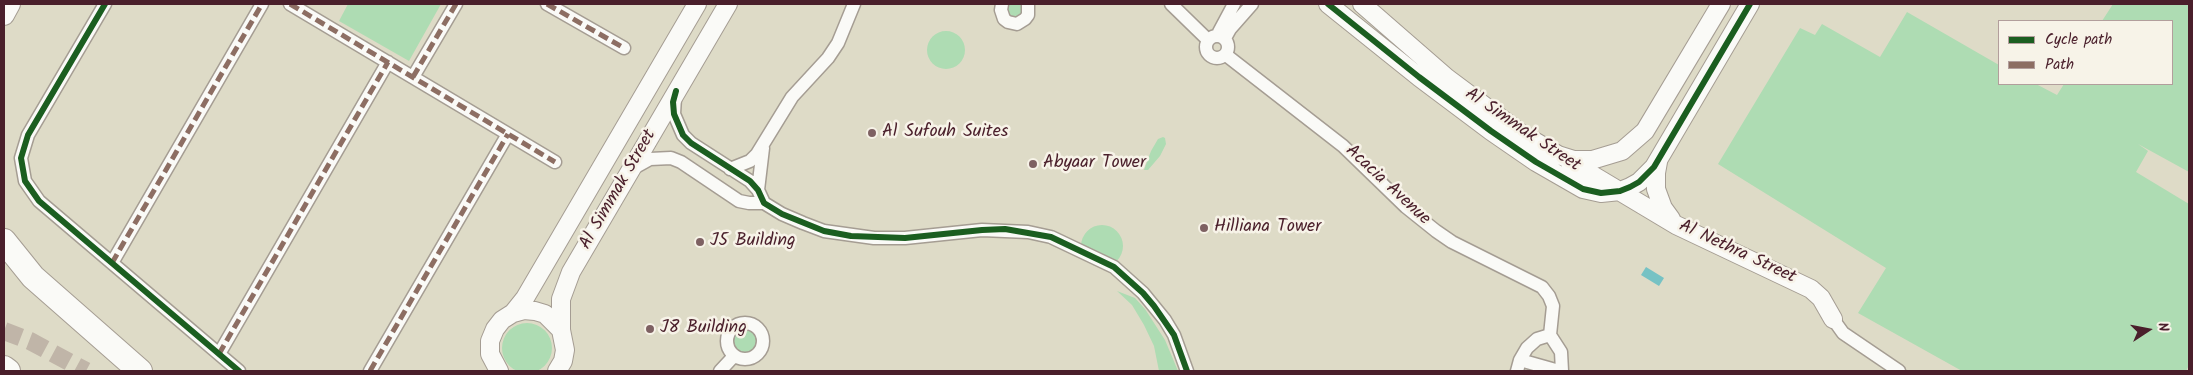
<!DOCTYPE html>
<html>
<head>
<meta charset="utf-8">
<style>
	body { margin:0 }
	#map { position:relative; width:2193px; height:375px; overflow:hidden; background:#dedbc7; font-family:Kalam,sans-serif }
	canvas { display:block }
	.frame { position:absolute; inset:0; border:5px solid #4a1f2b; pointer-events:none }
	.legend { position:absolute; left:1998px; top:20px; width:175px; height:65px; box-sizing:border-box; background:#f7f3e8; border:1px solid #b29e9c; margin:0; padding:6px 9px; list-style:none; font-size:15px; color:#4a1f2b }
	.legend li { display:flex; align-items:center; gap:10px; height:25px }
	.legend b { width:25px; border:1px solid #b29e9c }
	.north { position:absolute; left:2123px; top:305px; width:50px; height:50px; -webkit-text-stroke:4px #f7f3e8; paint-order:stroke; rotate:79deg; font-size:14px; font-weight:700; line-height:20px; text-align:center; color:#4a1f2b }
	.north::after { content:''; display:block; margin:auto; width:18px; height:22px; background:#4a1f2b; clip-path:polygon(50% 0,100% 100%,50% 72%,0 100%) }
</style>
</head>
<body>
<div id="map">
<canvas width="2193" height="375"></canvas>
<div class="frame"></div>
<ul class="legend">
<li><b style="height:6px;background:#1b5e20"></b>Cycle path</li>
<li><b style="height:6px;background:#8d6e63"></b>Path</li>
</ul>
<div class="north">N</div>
</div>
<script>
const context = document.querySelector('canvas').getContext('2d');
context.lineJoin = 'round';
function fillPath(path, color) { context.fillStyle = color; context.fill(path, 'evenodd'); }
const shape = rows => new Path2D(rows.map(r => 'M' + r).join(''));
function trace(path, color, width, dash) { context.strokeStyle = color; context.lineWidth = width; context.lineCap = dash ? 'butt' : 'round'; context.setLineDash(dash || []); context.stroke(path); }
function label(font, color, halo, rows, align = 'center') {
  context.font = font + ' Kalam,sans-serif'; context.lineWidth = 5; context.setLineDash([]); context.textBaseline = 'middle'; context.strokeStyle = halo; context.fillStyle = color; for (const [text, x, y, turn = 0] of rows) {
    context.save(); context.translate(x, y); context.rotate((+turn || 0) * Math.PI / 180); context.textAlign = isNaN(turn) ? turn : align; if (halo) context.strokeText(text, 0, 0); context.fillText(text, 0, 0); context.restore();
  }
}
fillPath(shape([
	'1007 10a8 8 0 1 1 16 0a8 8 0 1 1-16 0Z',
	[348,4,441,4,409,61,339,21],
	[2113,4,2189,4,2189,172,2138,144,2148,151,2136,172,2189,204,2189,365,2186,371,1962,371,1858,313,1886,268,1718,164,1800,28,1815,35,1822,24,1880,57,1907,12,1999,65,1999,84,2036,84,2057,95,2064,84,2172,84,2172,21,2102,21],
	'927 50a19 19 0 1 1 38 0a19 19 0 1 1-38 0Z',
	[1163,137,1165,138,1166,144,1160,156,1148,170,1144,170,1151,151,1158,139],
	'1081 246a21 21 0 1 1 42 0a21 21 0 1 1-42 0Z',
	[1117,291,1135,298,1145,309,1165,340,1178,371,1159,371,1154,346,1144,325,1132,305],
	'502 348a25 25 0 1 1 50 0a25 25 0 1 1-50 0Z',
	'733 341a13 13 0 1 1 26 0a13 13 0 1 1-26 0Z'
]), '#aedcb3');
fillPath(shape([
	[1646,267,1664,278,1659,286,1641,275]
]), '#76c2c4');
trace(shape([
	[4,331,30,341,86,371]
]), '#c0b5a8', 18, [18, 9]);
const street = shape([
	[105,4,28,135,21,158,25,181,39,201,239,371],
	[290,4,555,162],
	[547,4,624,48],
	[1002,4,1001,10,1004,19,1008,22,1017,24,1025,19,1028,15,1028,4],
	[1171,4,1208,40],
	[1219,32,1234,4],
	'1206 47a11 11 0 1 1 22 0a11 11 0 1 1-22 0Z',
	[1225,38,1230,29,1252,4],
	[1226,55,1343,146,1406,207,1436,231,1452,242,1542,287,1549,296,1553,306,1550,335],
	[413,77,456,4],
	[675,97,674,114,683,135,691,143,750,181,758,190,764,203,782,214,803,223,824,231,874,238,905,238,982,230,1028,232,1051,237,1114,267,1143,293,1165,320,1174,335,1187,371],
	[632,169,650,159,671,158,681,162,739,201,749,203,764,203],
	[730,169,750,161,757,154,792,97,828,58,838,43,854,4],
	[758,190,763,148],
	[112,263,262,4],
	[1833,319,1843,333,1899,371],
	'727 341a18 18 0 1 1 36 0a18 18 0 1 1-36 0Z',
	[1550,335,1561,352,1562,371],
	[219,354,388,62],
	[1520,360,1559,371],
	[370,371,508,134],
	[720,371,734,356],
	[1517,371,1520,360,1527,348,1537,339,1550,335]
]);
const secondary = shape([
	[1328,4,1419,77,1491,131,1536,162,1583,189,1601,193,1620,191,1630,187,1639,182,1654,167,1750,4],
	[1362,4,1447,78,1522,134,1558,155,1574,160,1592,160,1622,151,1645,131,1721,4],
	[1569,161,1676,225,1811,289,1821,298,1833,319],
	[1658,162,1656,173,1656,189,1663,208,1671,219],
	[513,313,525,298,697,4],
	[561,330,561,299,571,272,728,4],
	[499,371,490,354,490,341,495,329,502,320,513,313,524,310,535,311,545,314,561,330,565,350,563,361,557,371]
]);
const primary = shape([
	[4,15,10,4]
]);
const highway = shape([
	[4,241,33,277,140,371],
	[4,368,8,371]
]);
trace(street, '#a59d93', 15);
trace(secondary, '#a59d93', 20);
trace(primary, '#a59d93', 22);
trace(highway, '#a59d93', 26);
trace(street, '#fafaf7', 12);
trace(secondary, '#fafaf7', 18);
trace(primary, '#fafaf7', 20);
trace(highway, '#fafaf7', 24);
trace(shape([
	[290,4,555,162],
	[547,4,624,48],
	[413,77,456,4],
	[112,263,262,4],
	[219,354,388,62],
	[370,371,508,134]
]), '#8d6e63', 5, [10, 5]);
trace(shape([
	[105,4,28,135,21,158,25,181,39,201,239,371],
	[1328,4,1419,77,1491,131,1536,162,1583,189,1601,193,1620,191,1630,187,1639,182,1654,167,1750,4],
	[676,91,673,102,674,114,683,135,691,143,750,181,758,190,764,203,782,214,824,231,851,236,905,238,982,230,1005,229,1051,237,1114,267,1143,293,1154,306,1174,335,1187,371]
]), '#1b5e20', 6);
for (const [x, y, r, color] of [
	[872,133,5,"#7e6162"],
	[1033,164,5,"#7e6162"],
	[1204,228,5,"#7e6162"],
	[700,242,5,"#7e6162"],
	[650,329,5,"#7e6162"]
]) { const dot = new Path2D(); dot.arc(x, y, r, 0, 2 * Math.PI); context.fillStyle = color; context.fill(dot); trace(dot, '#f7f3e8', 2); }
label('18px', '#4a1f2b', '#f7f3e8', [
	["Al Simmak Street",1522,131,34],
	["Acacia Avenue",1387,186,43],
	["Al Simmak Street",619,190,-60],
	["Al Nethra Street",1737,253,25]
]);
label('18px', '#4a1f2b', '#f7f3e8', [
	["Al Sufouh Suites",882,133],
	["Abyaar Tower",1043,164],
	["Hilliana Tower",1214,228],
	["J5 Building",710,242],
	["J8 Building",660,329]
], 'left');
</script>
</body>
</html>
